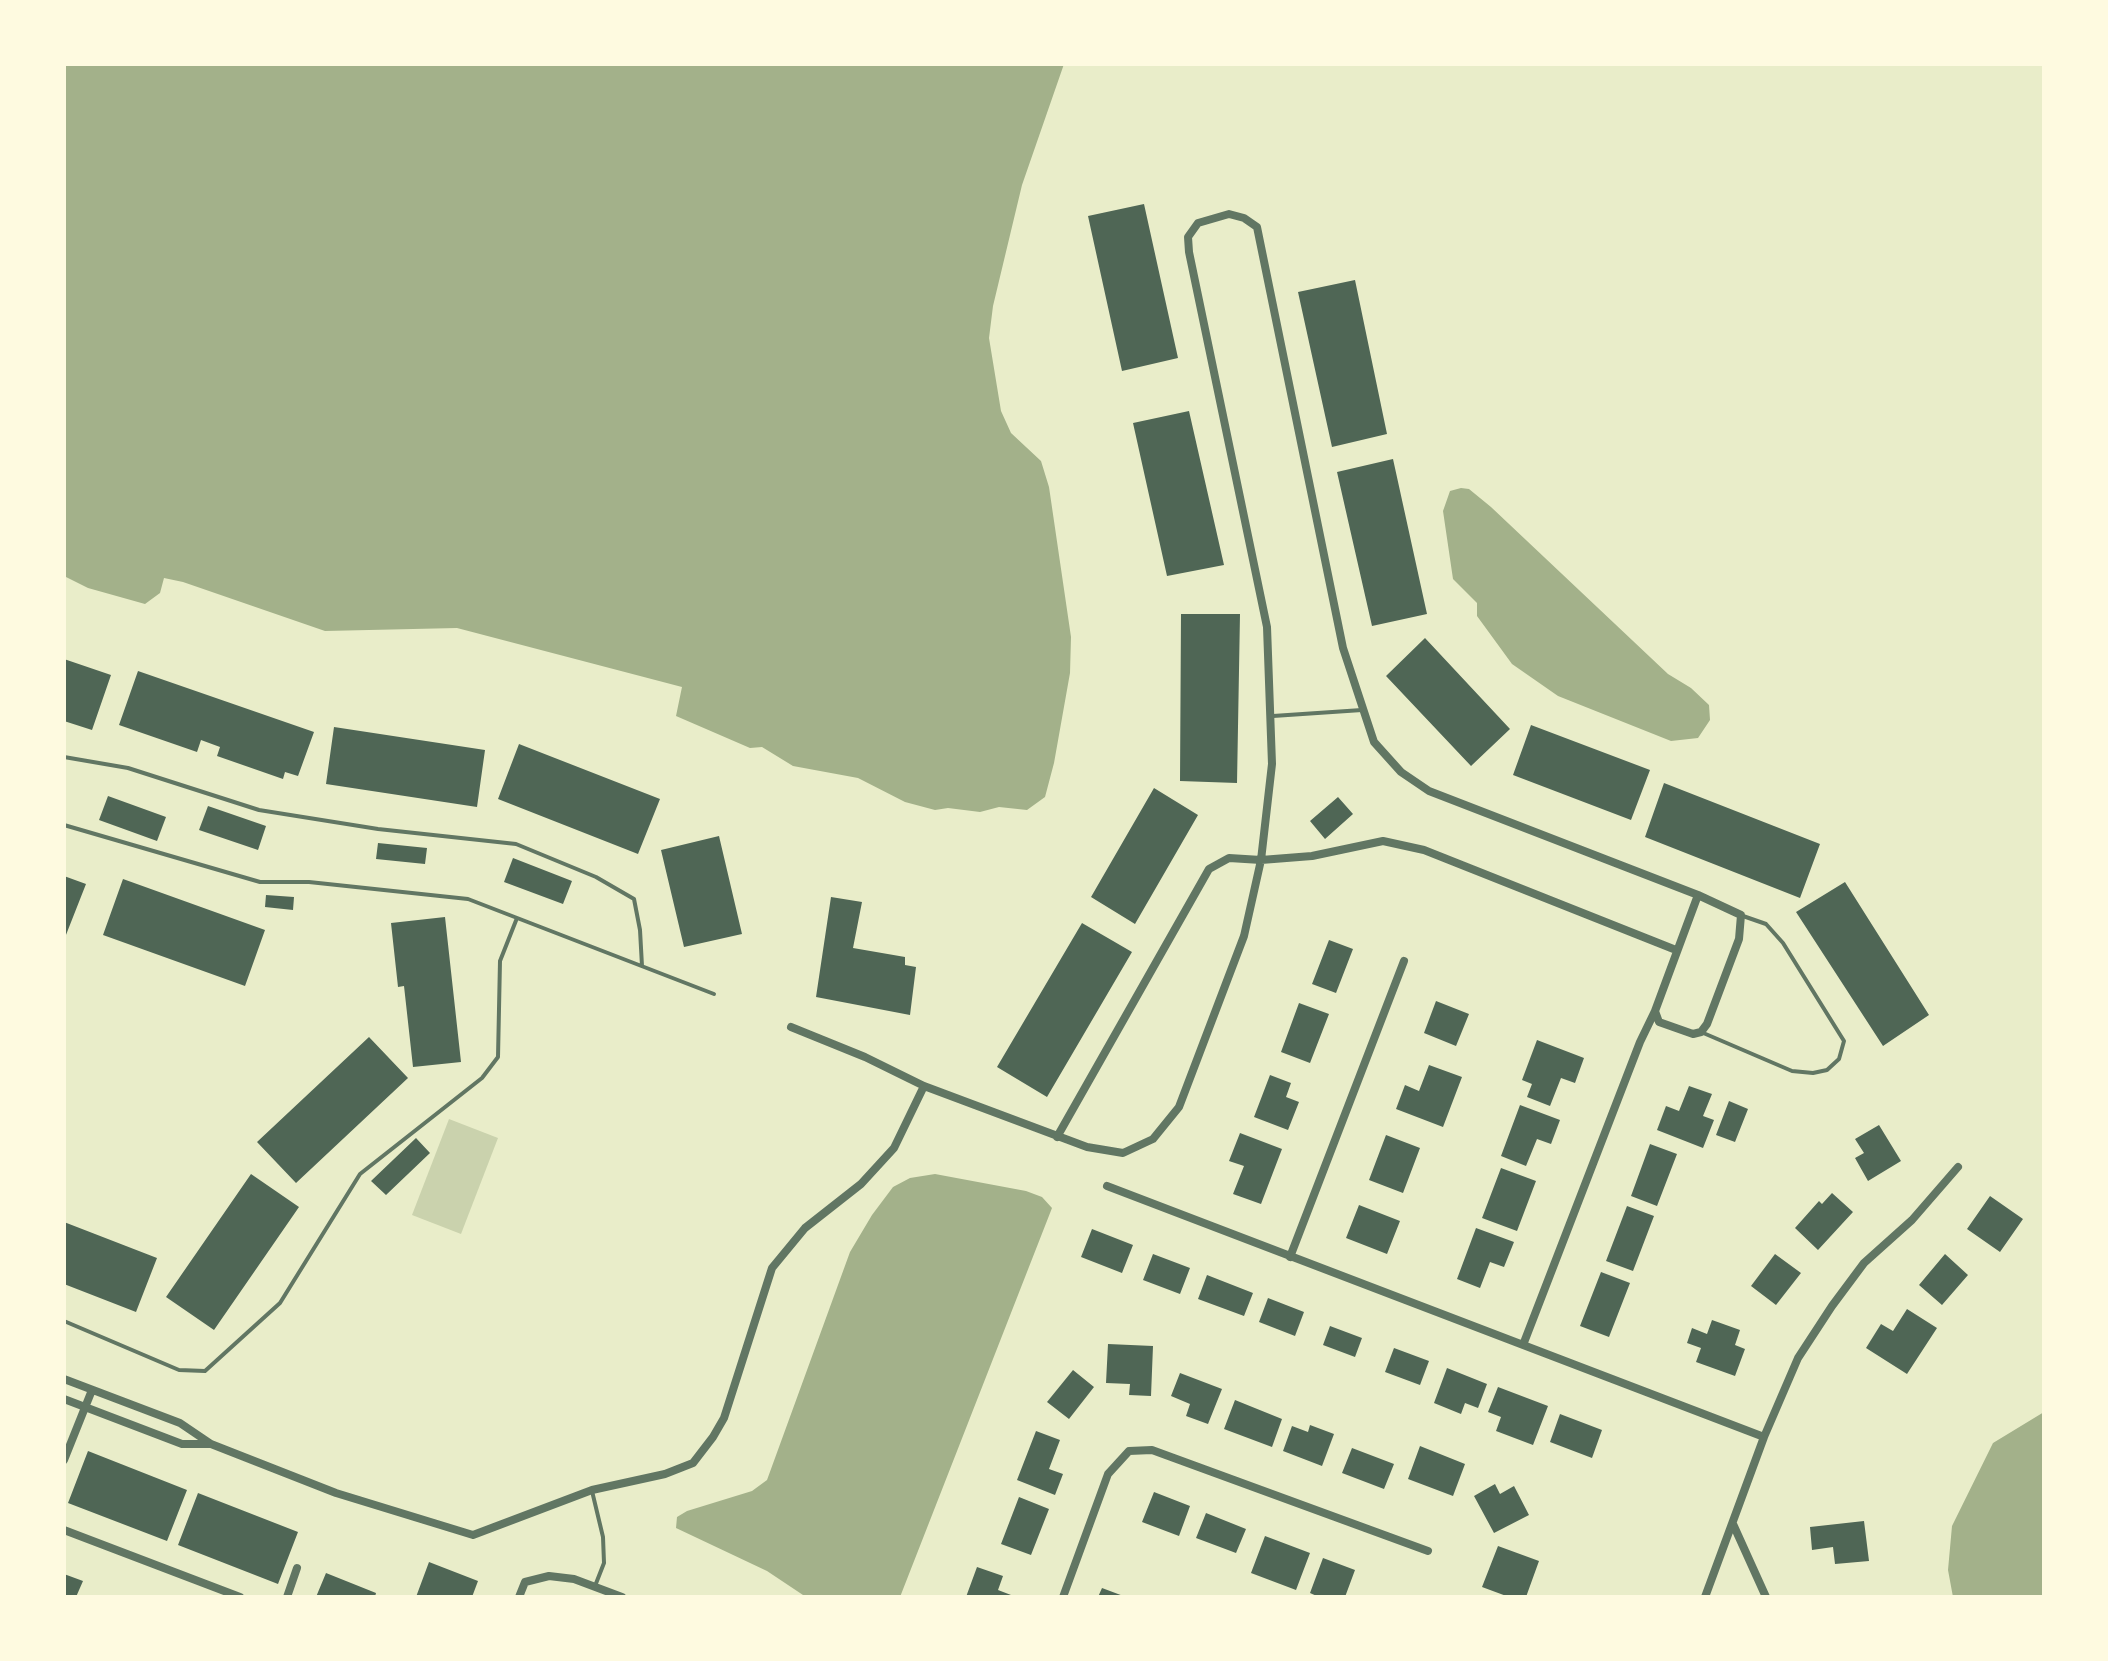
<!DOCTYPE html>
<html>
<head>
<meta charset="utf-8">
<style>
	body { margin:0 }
	#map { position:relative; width:2108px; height:1661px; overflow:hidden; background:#e9edc9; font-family:"IBM Plex Sans",sans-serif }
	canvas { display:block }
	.frame { position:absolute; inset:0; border:66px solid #fefae0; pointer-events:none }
</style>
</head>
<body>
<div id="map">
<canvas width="2108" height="1661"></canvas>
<div class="frame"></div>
</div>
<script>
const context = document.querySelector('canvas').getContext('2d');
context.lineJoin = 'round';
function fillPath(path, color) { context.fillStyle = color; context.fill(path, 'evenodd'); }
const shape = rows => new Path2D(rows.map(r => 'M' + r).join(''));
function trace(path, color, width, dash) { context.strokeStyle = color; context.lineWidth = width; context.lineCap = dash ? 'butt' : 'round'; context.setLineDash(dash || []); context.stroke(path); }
fillPath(shape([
	[449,1119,498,1138,461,1234,412,1215]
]), '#cad2ad');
fillPath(shape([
	[64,64,1064,64,1022,185,993,306,989,338,1001,411,1011,433,1041,461,1049,487,1071,637,1070,673,1054,763,1045,797,1027,810,999,807,980,812,948,808,935,810,905,802,858,778,793,766,762,747,750,748,676,716,682,687,457,628,325,631,183,582,164,578,160,593,145,604,88,588,64,576],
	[1461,488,1469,489,1491,507,1668,674,1691,688,1709,705,1710,720,1698,738,1671,741,1558,696,1512,664,1477,616,1477,603,1453,579,1443,511,1450,491],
	[935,1174,1026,1191,1042,1197,1052,1208,900,1597,806,1597,767,1571,676,1528,677,1517,687,1511,752,1491,767,1480,850,1252,872,1215,893,1187,910,1178],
	[2044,1412,2044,1597,1953,1597,1948,1570,1952,1526,1993,1443]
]), '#a3b18a');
fillPath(shape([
	[1144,204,1178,358,1122,371,1088,216],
	[1355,280,1387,434,1332,447,1298,292],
	[1189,411,1224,565,1167,576,1133,423],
	[1393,459,1427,614,1372,626,1337,472],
	[1181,614,1240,614,1237,783,1180,781],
	[1425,638,1510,729,1471,766,1386,676],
	[64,659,111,675,92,730,64,721],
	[138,671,314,732,298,776,285,772,283,779,217,756,220,747,201,740,197,752,119,725],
	[1531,725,1650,770,1631,820,1513,775],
	[334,727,485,750,477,807,326,784],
	[519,744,660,799,638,854,498,799],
	[1664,783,1820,844,1800,898,1645,837],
	[1154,788,1198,815,1135,924,1091,897],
	[108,796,166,817,157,841,99,820],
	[1338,797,1353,814,1325,839,1310,821],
	[208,806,266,826,258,850,199,830],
	[719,836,742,934,684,947,661,850],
	[378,843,427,848,425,864,376,859],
	[513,858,572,881,563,904,504,882],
	[64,876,86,884,64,940],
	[123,879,265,930,245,986,103,935],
	[1845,882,1929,1015,1883,1046,1796,912],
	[266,895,294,897,293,910,265,907],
	[831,897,862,902,853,948,905,957,905,965,916,967,910,1015,816,997],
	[445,917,461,1062,413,1067,404,986,398,987,391,923],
	[1082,923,1132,952,1047,1097,997,1067],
	[1329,940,1353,949,1336,993,1312,984],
	[1436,1001,1469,1014,1456,1046,1424,1033],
	[1299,1003,1329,1014,1310,1063,1281,1052],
	[369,1037,408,1078,296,1183,257,1142],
	[1537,1040,1584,1058,1575,1083,1561,1078,1550,1106,1527,1097,1532,1084,1522,1080],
	[1429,1065,1462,1077,1443,1127,1396,1109,1405,1085,1419,1091],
	[1270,1075,1291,1083,1286,1097,1299,1102,1288,1130,1254,1117],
	[1689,1086,1712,1094,1703,1116,1714,1120,1703,1148,1657,1130,1666,1106,1679,1111],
	[1729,1101,1748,1109,1735,1142,1716,1135],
	[1520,1105,1560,1120,1551,1144,1537,1139,1526,1166,1501,1156],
	[1879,1125,1901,1161,1868,1181,1855,1158,1864,1153,1855,1139],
	[1240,1133,1282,1149,1261,1204,1233,1194,1244,1166,1229,1161],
	[1386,1135,1420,1148,1403,1193,1369,1180],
	[416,1138,430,1153,386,1195,371,1181],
	[1650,1144,1677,1154,1657,1206,1631,1196],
	[1501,1168,1536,1181,1517,1231,1482,1218],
	[251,1174,299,1207,214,1330,166,1297],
	[1832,1193,1853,1212,1818,1250,1795,1228,1819,1201,1822,1204],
	[1990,1196,2023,1219,2000,1252,1967,1229],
	[1359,1205,1400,1221,1387,1254,1346,1238],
	[1627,1206,1654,1216,1633,1271,1606,1261],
	[64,1222,157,1258,136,1312,64,1284],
	[1476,1228,1514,1242,1504,1267,1490,1262,1480,1288,1457,1279],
	[1092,1229,1133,1245,1122,1273,1081,1257],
	[1153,1254,1190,1268,1180,1294,1143,1280],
	[1775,1254,1801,1273,1776,1305,1751,1286],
	[1945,1254,1968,1275,1942,1305,1919,1285],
	[1601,1272,1630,1283,1609,1337,1580,1326],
	[1207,1275,1253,1293,1244,1316,1198,1299],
	[1268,1298,1304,1312,1295,1336,1259,1322],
	[1907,1309,1937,1328,1907,1374,1866,1348,1881,1324,1893,1331],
	[1712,1320,1740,1330,1735,1345,1745,1349,1735,1376,1696,1362,1701,1348,1687,1343,1692,1328,1707,1334],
	[1330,1326,1362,1338,1355,1357,1323,1345],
	[1108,1344,1153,1346,1151,1396,1129,1395,1130,1384,1106,1383],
	[1394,1348,1429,1361,1420,1385,1385,1372],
	[1447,1368,1487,1384,1478,1408,1465,1403,1461,1414,1434,1403],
	[1073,1370,1094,1387,1069,1419,1047,1402],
	[1180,1373,1222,1389,1208,1424,1186,1416,1190,1404,1171,1396],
	[1498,1387,1548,1406,1533,1445,1496,1431,1501,1417,1488,1412],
	[1235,1400,1282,1419,1272,1447,1224,1429],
	[1560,1414,1602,1430,1592,1458,1550,1442],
	[1310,1425,1334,1434,1322,1466,1283,1451,1292,1426,1308,1432],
	[1036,1431,1060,1440,1049,1469,1063,1474,1055,1495,1017,1480],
	[1420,1446,1465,1464,1453,1496,1408,1479],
	[1352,1448,1394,1464,1384,1489,1342,1473],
	[88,1451,187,1490,167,1541,68,1503],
	[1495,1484,1500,1494,1514,1486,1529,1515,1494,1533,1474,1496],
	[1154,1492,1190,1506,1179,1536,1142,1522],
	[198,1493,298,1532,278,1584,178,1545],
	[1019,1497,1049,1509,1031,1555,1001,1544],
	[1206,1513,1246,1529,1236,1553,1196,1538],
	[1864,1521,1869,1561,1835,1564,1833,1547,1812,1550,1810,1527],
	[1265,1536,1310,1553,1296,1590,1251,1573],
	[1498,1546,1539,1561,1526,1597,1509,1597,1482,1587],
	[1323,1558,1355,1570,1345,1597,1319,1597,1310,1593],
	[429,1562,478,1581,472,1597,416,1597],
	[977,1567,1003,1576,998,1590,1011,1595,1010,1597,966,1597],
	[326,1573,376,1593,375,1597,316,1597],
	[64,1574,83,1581,76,1597,64,1597],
	[1102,1588,1126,1597,1098,1597]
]), '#4f6655');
trace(shape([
	[1273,716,1362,710],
	[64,757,128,768,259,810,378,829,516,844,596,877,634,899,640,930,642,966],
	[64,825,260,882,309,882,468,899,714,994],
	[1701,1032,1792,1071,1813,1073,1827,1070,1839,1059,1844,1041,1783,943,1766,924,1743,916],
	[64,1321,179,1370,205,1371,280,1303,360,1174,482,1078,498,1057,500,961,517,918],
	[592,1491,603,1537,604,1563,595,1586]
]), '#617663', 4);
trace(shape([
	[791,1027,865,1057,924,1086,1087,1147,1123,1153,1153,1139,1179,1107,1244,936,1261,860,1272,764,1267,627,1189,252,1188,237,1198,223,1229,214,1244,218,1257,227,1343,648,1374,742,1401,772,1429,791,1698,895,1741,915,1739,939,1707,1024,1701,1032,1693,1034,1659,1022,1655,1011,1698,895],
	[1057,1137,1209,869,1229,858,1261,860,1312,856,1383,841,1424,850,1676,950],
	[1107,1186,1764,1437],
	[1290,1257,1404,961],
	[1523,1345,1640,1042,1655,1011],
	[64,1379,180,1423,211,1444,336,1493,473,1535,592,1490,665,1474,693,1463,713,1437,724,1418,772,1268,805,1228,861,1184,894,1148,924,1086],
	[64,1399,182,1444,211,1444],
	[64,1460,92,1390],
	[1733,1524,1766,1597],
	[64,1530,240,1597],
	[287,1597,297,1568],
	[519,1597,525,1582,549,1576,574,1579,622,1597],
	[1063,1597,1108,1474,1129,1451,1152,1450,1428,1551],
	[1705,1597,1764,1437,1798,1358,1832,1306,1864,1263,1912,1220,1958,1167]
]), '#617663', 8);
</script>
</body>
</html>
